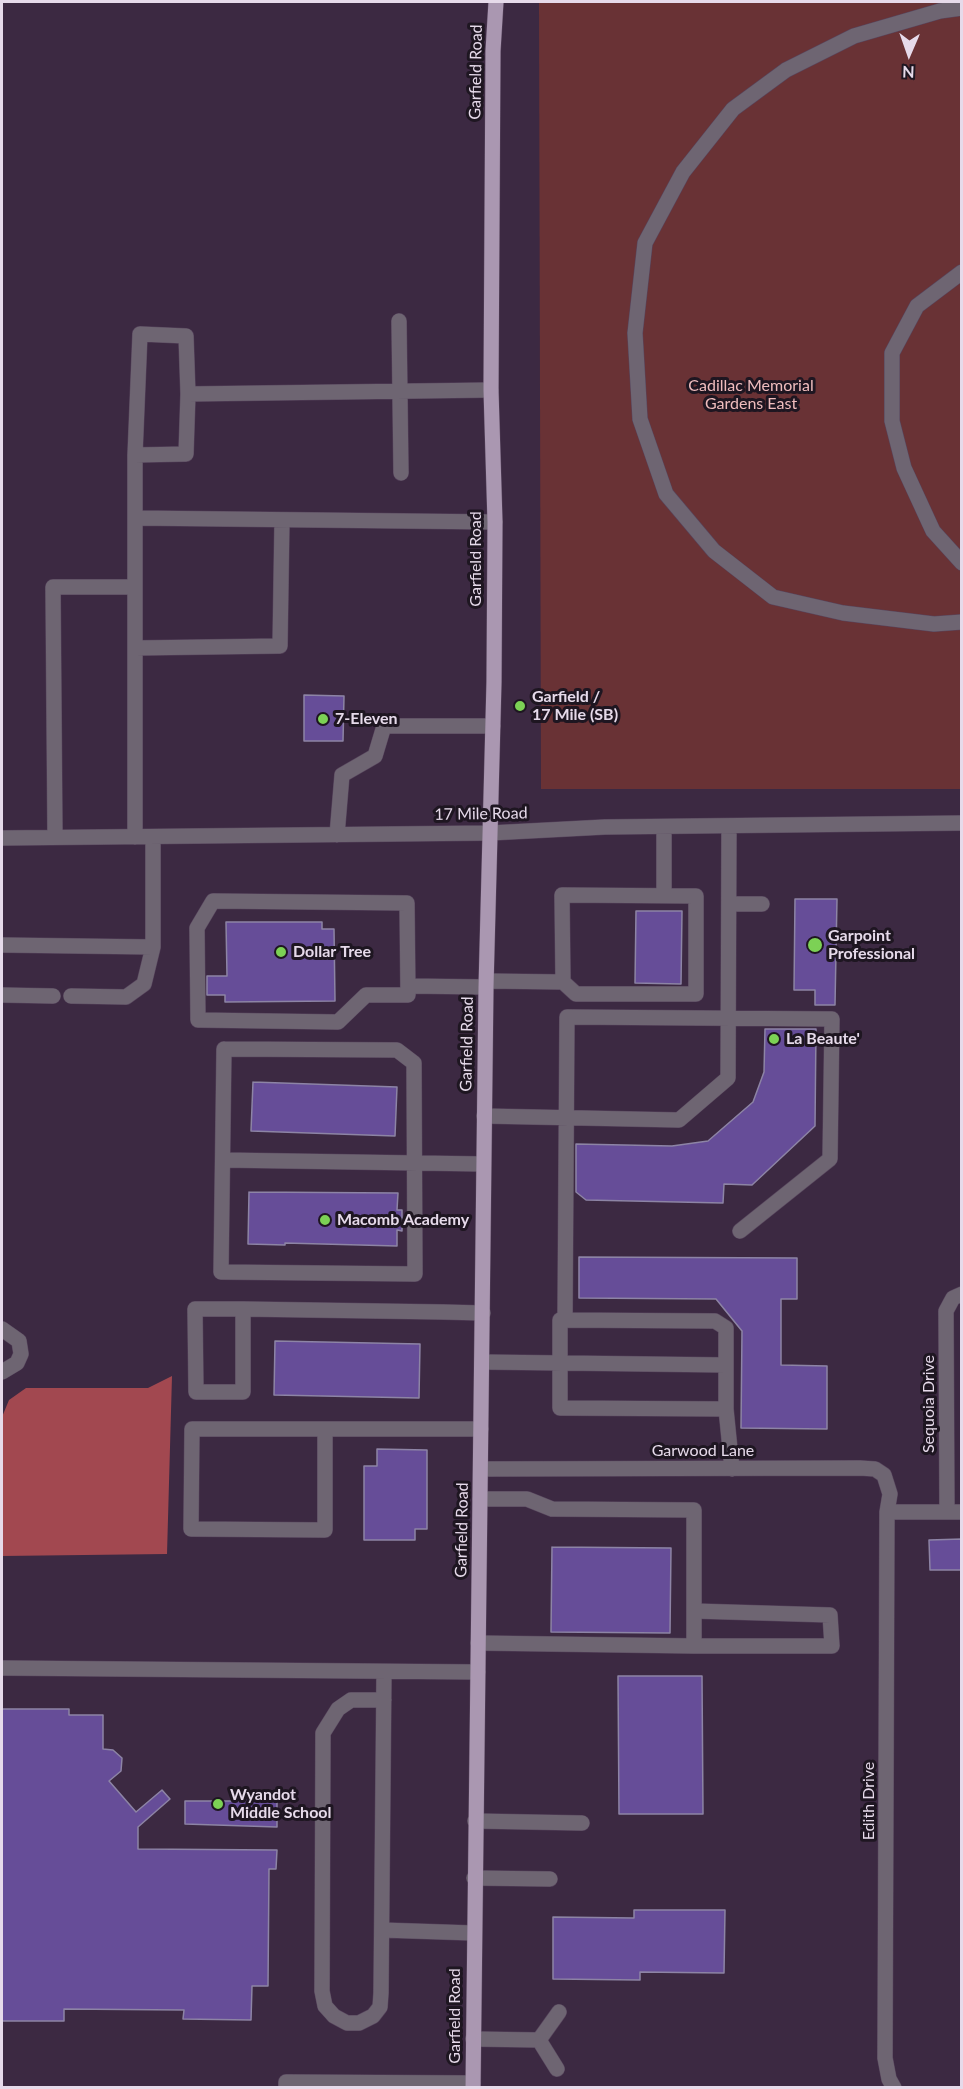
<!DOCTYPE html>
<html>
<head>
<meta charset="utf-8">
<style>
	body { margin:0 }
	#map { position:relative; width:963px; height:2089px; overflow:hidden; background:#3c2942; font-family:Lato,sans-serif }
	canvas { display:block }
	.frame { position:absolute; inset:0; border:3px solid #e6daea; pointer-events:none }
	.north { position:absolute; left:879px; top:24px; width:60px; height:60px; -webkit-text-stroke:4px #1e1621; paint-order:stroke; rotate:182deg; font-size:16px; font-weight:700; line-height:24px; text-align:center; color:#e6daea }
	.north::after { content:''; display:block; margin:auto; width:21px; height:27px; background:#e6daea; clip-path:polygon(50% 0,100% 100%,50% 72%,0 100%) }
</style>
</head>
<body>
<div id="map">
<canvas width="963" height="2089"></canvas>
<div class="frame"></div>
<div class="north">N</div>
</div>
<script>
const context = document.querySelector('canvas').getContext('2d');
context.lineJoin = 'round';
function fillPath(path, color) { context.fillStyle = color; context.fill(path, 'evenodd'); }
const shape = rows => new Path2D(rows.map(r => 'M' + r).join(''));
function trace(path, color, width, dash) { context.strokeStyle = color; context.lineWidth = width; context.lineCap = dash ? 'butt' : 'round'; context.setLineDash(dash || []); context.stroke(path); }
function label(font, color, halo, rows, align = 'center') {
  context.font = font + ' Lato,sans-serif'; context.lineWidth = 6; context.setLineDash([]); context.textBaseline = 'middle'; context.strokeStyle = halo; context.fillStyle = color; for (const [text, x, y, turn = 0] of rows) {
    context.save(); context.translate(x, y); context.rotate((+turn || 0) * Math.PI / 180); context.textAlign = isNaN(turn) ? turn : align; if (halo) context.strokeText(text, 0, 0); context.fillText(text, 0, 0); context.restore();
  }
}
fillPath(shape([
	[539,2,961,2,961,789,541,789]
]), '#693235');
fillPath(shape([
	[172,1376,167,1554,2,1556,2,1417,9,1400,26,1388,148,1388]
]), '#a24850');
const building = shape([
	[304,695,344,696,343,741,304,741,304,695],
	[795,899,837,899,835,1005,815,1005,815,990,794,990,795,899],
	[636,911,682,911,681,984,635,983,636,911],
	[226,922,322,922,322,929,334,929,335,1001,225,1002,225,995,207,995,207,976,227,976,226,922],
	[765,1029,816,1029,815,1126,752,1185,724,1184,723,1203,586,1200,576,1192,576,1144,672,1146,708,1141,753,1102,764,1072,765,1029],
	[253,1082,397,1087,395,1136,251,1131,253,1082],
	[249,1192,398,1193,397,1210,402,1210,402,1231,397,1230,397,1246,285,1243,285,1245,248,1244,249,1192],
	[579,1257,797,1258,797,1299,781,1299,781,1365,827,1366,827,1429,741,1428,742,1331,716,1299,579,1298,579,1257],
	[275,1341,420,1344,419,1398,274,1395,275,1341],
	[377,1449,427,1450,427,1529,415,1529,415,1540,364,1540,364,1466,377,1466,377,1449],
	[962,1539,962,1570,930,1570,929,1540,962,1539],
	[552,1547,671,1548,670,1633,551,1632,552,1547],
	[618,1676,702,1676,703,1814,619,1814,618,1676],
	[2,1709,69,1709,69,1715,103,1715,103,1749,113,1750,122,1758,121,1771,109,1781,136,1812,162,1790,170,1799,138,1827,138,1849,277,1850,276,1869,269,1869,268,1986,252,1986,251,2020,183,2019,184,2010,64,2009,64,2021,2,2021,2,1709],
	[245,1795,277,1795,277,1827,185,1824,185,1801,245,1801,245,1795],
	[634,1910,725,1910,724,1973,640,1972,640,1980,553,1979,553,1917,634,1918,634,1910]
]);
fillPath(building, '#664d98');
trace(building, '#8d84a5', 1.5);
const minor = shape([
	[962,8,940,11,854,36,786,70,733,109,683,172,645,243,635,333,640,419,666,494,714,551,773,597,843,613,934,624,962,622],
	[962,272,917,306,892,353,892,421,904,468,933,531,962,563],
	[399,321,401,473],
	[135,455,140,334,186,336,188,394],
	[135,518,495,522],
	[135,648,280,646,282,520],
	[337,835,342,775,375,756,384,726,493,726],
	[55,837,53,587,135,587],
	[135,837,135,455,186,454,188,394,491,390],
	[2,838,490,833,605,827,962,823],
	[664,896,664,827],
	[213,901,407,903,408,995,366,995,338,1022,198,1020,197,928,213,901],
	[729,904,762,904],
	[2,945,153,947],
	[486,981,563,982,562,895,696,896,696,994,576,994,563,982],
	[408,986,486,987],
	[2,995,53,996],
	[71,996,126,997,144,984,153,947,153,837],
	[224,1049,397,1050,414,1063,415,1274,221,1272,224,1049],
	[484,1116,679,1120,728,1078,729,826],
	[223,1160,483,1164],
	[243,1309,243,1392,196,1392,195,1309,243,1309,443,1312,483,1313],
	[565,1320,567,1017,832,1019,830,1159,740,1231],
	[2,1329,19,1341,21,1354,17,1363,2,1372],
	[482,1362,726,1365],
	[726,1409,560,1408,560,1320,715,1321,726,1328,726,1409,732,1469],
	[325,1429,325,1530,191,1529,192,1429,481,1429],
	[481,1469,860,1468,875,1469,884,1475,890,1494,887,1512,885,2058,889,2079,894,2088],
	[887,1512,962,1512],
	[947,1512,946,1311,953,1298,962,1294],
	[478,1643,694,1646,694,1510,552,1509,527,1499,480,1499],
	[694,1646,832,1646,830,1615,694,1611],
	[2,1668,478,1672],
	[384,1700,351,1700,338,1709,323,1733,322,1991,325,2006,334,2016,347,2023,359,2023,373,2016,380,2007,381,1993,384,1672],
	[475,1821,582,1823],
	[474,1878,550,1879],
	[382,1930,473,1933],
	[473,2039,539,2040],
	[557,2069,539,2040,559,2012],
	[286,2088,286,2082,473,2083]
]);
const major = shape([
	[473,2088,486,987,494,682,495,522,491,390,493,51,496,2]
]);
trace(minor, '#57455d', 16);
trace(major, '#57455d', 16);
trace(minor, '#6e6572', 15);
trace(major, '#aa97b1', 15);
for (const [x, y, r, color] of [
	[520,706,6,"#7cd155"],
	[323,719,6,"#7cd155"],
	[815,945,8,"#7cd155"],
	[281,952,6,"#7cd155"],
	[774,1039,6,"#7cd155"],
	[325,1220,6,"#7cd155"],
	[218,1804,6,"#7cd155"]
]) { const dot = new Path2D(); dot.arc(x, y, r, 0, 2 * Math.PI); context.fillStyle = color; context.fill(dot); trace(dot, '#1e1621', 2); }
label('16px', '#e6daea', '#1e1621', [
	["Garfield Road",476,72,-89],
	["Garfield Road",476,559,-90],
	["17 Mile Road",481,814,-1],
	["Garfield Road",467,1044,-89],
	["Sequoia Drive",929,1404,-90],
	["Garwood Lane",703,1451],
	["Garfield Road",462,1530,-89],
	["Edith Drive",869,1801,-90],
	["Garfield Road",455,2016,-90]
]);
label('16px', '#efbcbd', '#1e1621', [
	["Cadillac Memorial",751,386],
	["Gardens East",751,404]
]);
label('bold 16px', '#e6daea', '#1e1621', [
	["Garfield /",532,697],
	["17 Mile (SB)",532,715],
	["7-Eleven",335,719],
	["Garpoint",828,936],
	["Professional",828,954],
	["Dollar Tree",293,952],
	["La Beaute'",786,1039],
	["Macomb Academy",337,1220],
	["Wyandot",230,1795],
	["Middle School",230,1813]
], 'left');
</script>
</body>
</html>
